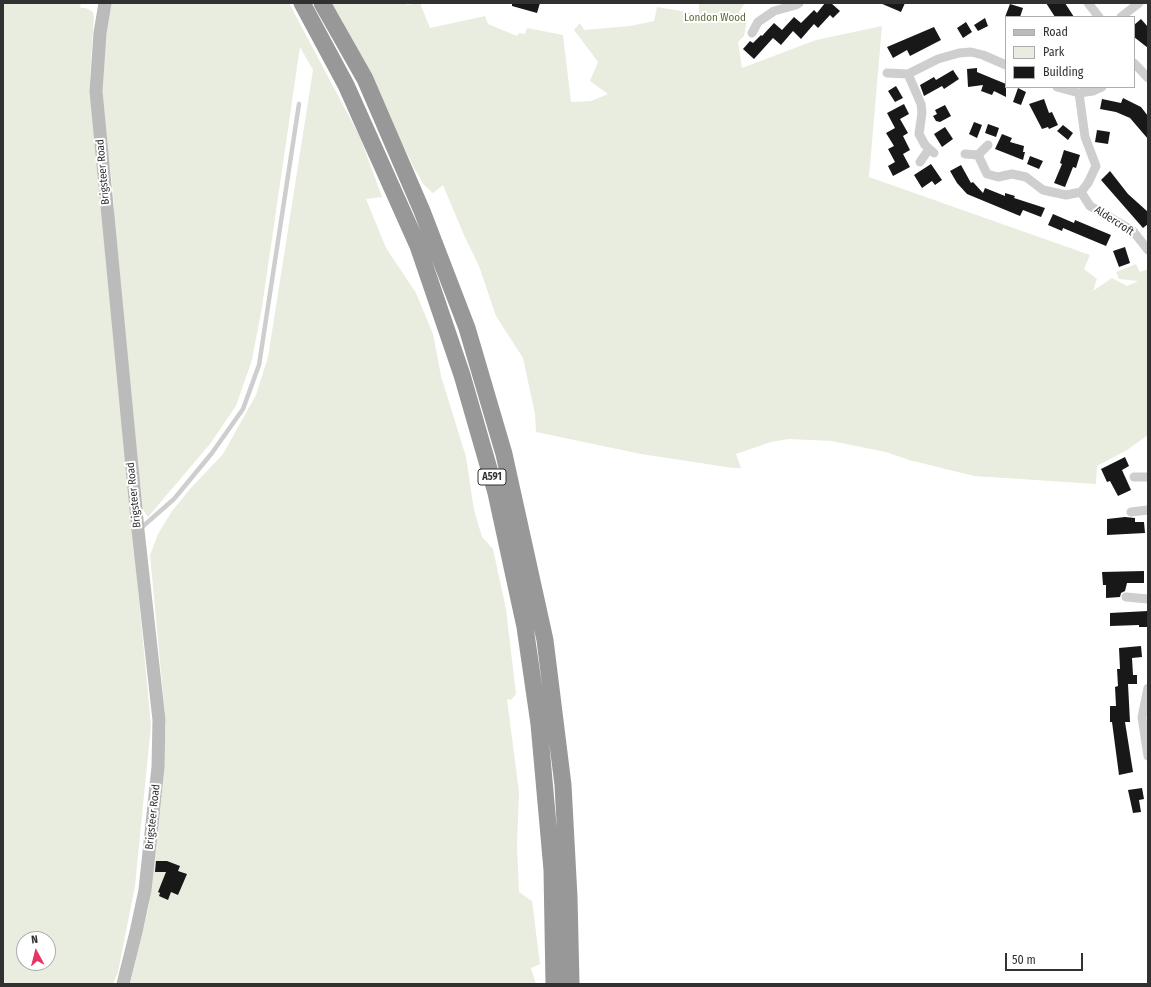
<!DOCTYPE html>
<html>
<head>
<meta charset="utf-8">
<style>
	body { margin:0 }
	#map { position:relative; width:1151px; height:987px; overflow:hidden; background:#fff; font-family:"Fira Sans Condensed",sans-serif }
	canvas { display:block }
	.frame { position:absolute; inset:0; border:4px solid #313131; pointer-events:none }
	.legend { position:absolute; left:1005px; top:16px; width:130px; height:72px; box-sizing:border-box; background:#fff; border:1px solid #adadad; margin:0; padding:5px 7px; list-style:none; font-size:12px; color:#313131 }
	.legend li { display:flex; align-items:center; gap:8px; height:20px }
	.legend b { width:20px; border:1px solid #adadad }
	.north { position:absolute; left:16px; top:931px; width:40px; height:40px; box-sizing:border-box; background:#fff; border:1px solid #adadad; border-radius:50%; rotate:353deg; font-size:11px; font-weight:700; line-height:16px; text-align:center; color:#313131 }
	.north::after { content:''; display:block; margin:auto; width:14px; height:18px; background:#e53560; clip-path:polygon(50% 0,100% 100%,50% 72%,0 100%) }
	.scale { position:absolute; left:1005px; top:953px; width:78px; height:18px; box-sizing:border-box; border:2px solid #313131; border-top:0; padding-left:5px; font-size:12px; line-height:14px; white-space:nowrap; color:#313131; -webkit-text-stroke:3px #fff; paint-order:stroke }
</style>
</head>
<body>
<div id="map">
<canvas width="1151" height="987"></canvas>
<div class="frame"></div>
<ul class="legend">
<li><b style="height:5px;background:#bbb"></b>Road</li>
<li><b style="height:11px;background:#e9eddf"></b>Park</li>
<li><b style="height:11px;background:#181818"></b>Building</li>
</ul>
<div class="north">N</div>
<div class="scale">50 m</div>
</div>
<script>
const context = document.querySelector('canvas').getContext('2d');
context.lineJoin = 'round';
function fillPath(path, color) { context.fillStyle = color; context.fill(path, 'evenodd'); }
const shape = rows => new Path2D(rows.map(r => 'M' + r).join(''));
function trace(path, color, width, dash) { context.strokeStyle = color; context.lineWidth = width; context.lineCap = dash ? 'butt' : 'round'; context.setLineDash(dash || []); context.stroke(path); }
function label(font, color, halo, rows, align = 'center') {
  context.font = font + ' "Fira Sans Condensed",sans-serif'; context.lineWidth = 4; context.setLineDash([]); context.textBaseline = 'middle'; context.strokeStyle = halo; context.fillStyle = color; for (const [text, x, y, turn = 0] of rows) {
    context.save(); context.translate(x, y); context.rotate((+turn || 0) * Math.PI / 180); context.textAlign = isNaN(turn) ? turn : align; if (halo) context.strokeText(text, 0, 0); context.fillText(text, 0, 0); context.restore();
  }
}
fillPath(shape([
	[3,3,81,3,80,8,86,8,93,12,94,18,90,76,91,99,151,725,135,886,118,972,113,984,3,984],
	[24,939,48,939,48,963,24,963],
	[111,3,289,3,360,137,382,197,366,199,386,248,416,293,433,334,441,376,466,457,474,510,482,537,493,549,506,609,516,694,511,700,507,699,519,792,517,847,519,892,532,901,540,964,531,968,536,984,130,984,149,905,166,726,150,555,158,534,172,511,190,489,223,454,256,395,268,357,313,70,300,47,262,307,252,360,236,406,210,444,148,517,142,508,113,225,114,206,111,173,101,103,100,73],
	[329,3,406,3,407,5,420,3,430,28,485,16,488,24,517,36,519,33,525,34,527,28,563,35,571,102,591,101,608,94,590,81,598,62,574,30,580,23,584,30,630,26,654,21,657,7,699,14,699,3,745,3,739,12,747,21,744,36,738,42,742,68,816,40,882,26,869,177,1090,255,1084,269,1097,279,1093,291,1112,278,1127,286,1138,281,1119,279,1116,272,1136,264,1140,272,1148,269,1148,435,1127,450,1097,466,1096,484,974,476,909,460,886,452,831,441,789,439,771,442,736,454,741,468,733,468,641,454,536,432,535,414,523,358,496,316,479,266,463,233,443,185,433,193,424,185,413,166,370,78]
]), '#e9eddf');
fillPath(shape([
	[512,3,540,3,537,13,512,6],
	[825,3,831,3,840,11,833,18,830,15,818,28,814,24,801,39,793,31,781,45,773,38,754,59,743,49,750,41,753,43,761,35,762,36,774,23,782,30,794,17,801,23,814,10,817,13],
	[880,3,905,3,901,12],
	[1046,3,1065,3,1074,17,1055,17],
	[1010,4,1023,8,1020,17,1005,17],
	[985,18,988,26,978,31,974,25],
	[1141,19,1148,27,1148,48,1134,37,1134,25],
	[966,22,972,32,963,38,957,28],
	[934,27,941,40,910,56,907,50,893,58,887,47],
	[977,68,977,72,1006,84,1006,97,994,91,992,95,981,91,983,85,968,87,967,69],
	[953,70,959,79,944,89,942,86,924,96,920,85,934,77,936,80],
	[896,86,903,98,895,102,888,91],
	[1018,88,1026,92,1021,105,1013,102],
	[1123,98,1141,107,1148,116,1148,139,1130,118,1116,112,1100,109,1102,99,1121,103],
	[1044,99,1049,113,1052,112,1058,125,1049,129,1048,127,1042,129,1029,104],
	[904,104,909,114,900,119,908,133,903,136,910,150,903,154,910,167,893,176,888,166,895,162,888,149,894,146,886,133,895,128,887,113],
	[945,105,951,116,940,122,936,121,933,116,937,114,935,110],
	[974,122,982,125,977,138,969,134],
	[988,124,999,128,996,137,985,133],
	[1063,125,1073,133,1068,140,1057,131],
	[945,127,953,139,942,147,934,134],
	[1097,130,1110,132,1108,144,1095,142],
	[1002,134,1012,138,1010,142,1024,146,1023,152,1025,152,1023,160,995,149],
	[1064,150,1080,155,1076,168,1073,167,1065,187,1054,183,1062,164,1060,163],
	[1030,156,1043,161,1039,169,1027,164],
	[931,164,942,180,935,185,932,181,922,188,914,175],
	[961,165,971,183,973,182,983,193,985,188,1005,196,1005,193,1015,196,1014,198,1045,208,1041,217,1023,210,1020,216,967,194,957,183,950,171],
	[1110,171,1128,194,1148,212,1148,224,1143,228,1101,180],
	[1053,214,1074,223,1075,220,1111,235,1106,246,1063,228,1062,231,1048,225],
	[1125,247,1130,263,1119,267,1113,251],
	[1125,457,1129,466,1122,470,1131,490,1118,496,1110,481,1107,482,1101,469],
	[1125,517,1135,518,1135,522,1144,522,1145,533,1107,535,1107,519],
	[1144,571,1144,583,1127,583,1125,591,1121,593,1120,597,1106,598,1106,585,1103,585,1102,572],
	[1148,611,1148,627,1139,627,1139,625,1110,626,1110,613],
	[1141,646,1142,657,1132,658,1133,675,1137,675,1137,684,1128,684,1130,722,1125,722,1133,772,1119,775,1112,722,1110,722,1110,706,1116,706,1115,687,1118,686,1117,669,1120,669,1119,648],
	[1142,788,1144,799,1139,800,1141,812,1133,813,1128,790],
	[156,861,167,861,180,866,178,871,187,874,178,895,171,892,168,900,159,896,160,893,158,892,166,872,155,872]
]), '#181818');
trace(shape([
	[141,528,174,499,212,453,243,409,259,365,299,104]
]), '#cecece', 4.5);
trace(shape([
	[1088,3,1099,17],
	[1121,17,1139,3],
	[752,33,758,22,774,11,796,5,799,3],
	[1134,63,1148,78],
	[887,73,908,74],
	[1057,87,1079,93,1093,91,1102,87],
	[934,153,925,145,919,134,922,113,921,104,908,74,938,59,959,53,971,52,983,55,1006,65],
	[965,154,978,155,987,174,998,177,1012,174,1026,177,1043,190,1066,195,1081,192,1088,183,1096,166,1085,137,1079,93],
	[978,155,988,145],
	[920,162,929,149],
	[1081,192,1090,206,1133,231,1148,250],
	[1134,477,1148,477],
	[1131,512,1148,510],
	[1126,597,1148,599],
	[1148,688,1142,717,1148,756]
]), '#cecece', 9);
trace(shape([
	[105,3,100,33,96,91,138,530,159,720,158,767,145,890,136,932,123,984]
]), '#bbb', 13);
trace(shape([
	[302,3,346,85,418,246,462,375,496,493,525,627,539,724,552,870,554,984],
	[322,3,365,79,422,211,467,328,504,454,545,640,563,785,569,897,571,984]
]), '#989898', 17);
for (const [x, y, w] of [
	[492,477,28]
]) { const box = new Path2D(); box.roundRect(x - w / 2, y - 8, w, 16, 3); context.fillStyle = '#fff'; context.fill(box); trace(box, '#313131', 1); }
label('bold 10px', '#313131', null, [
	["A591",492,477]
]);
label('11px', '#5c6d3d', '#fff', [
	["London Wood",715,18]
]);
label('11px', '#313131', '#fff', [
	["Brigsteer Road",103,172,-95],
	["Aldercroft",1114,221,33],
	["Brigsteer Road",134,495,-96],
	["Brigsteer Road",153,817,-84]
]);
</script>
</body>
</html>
